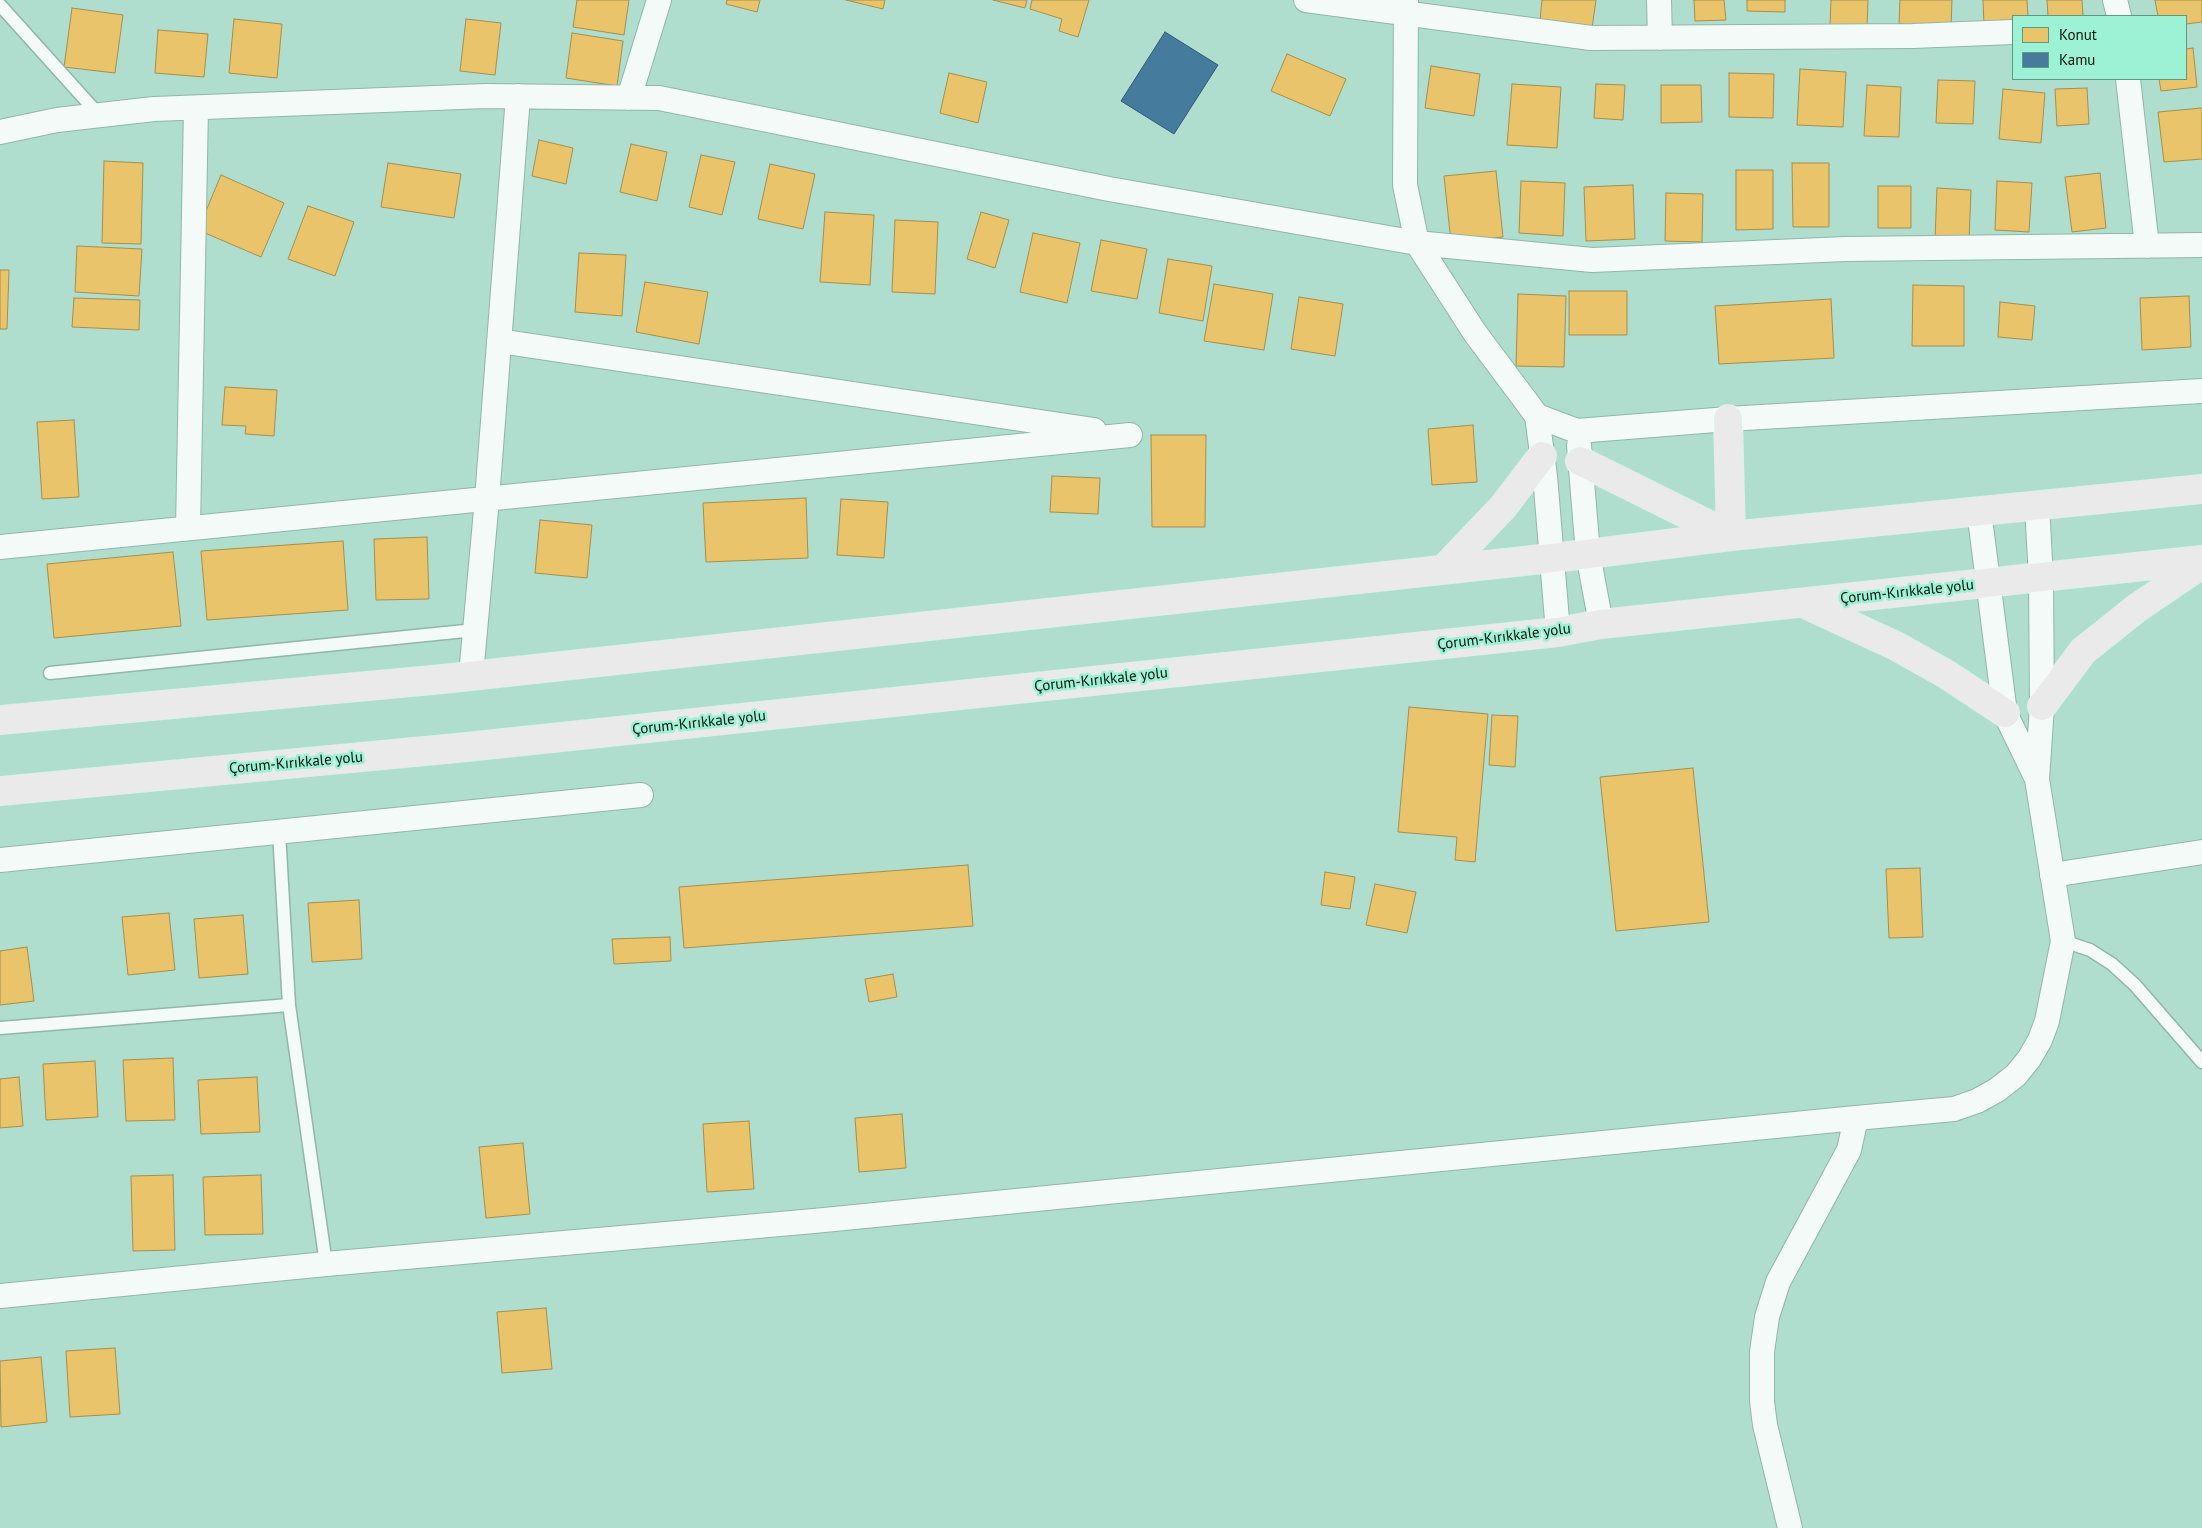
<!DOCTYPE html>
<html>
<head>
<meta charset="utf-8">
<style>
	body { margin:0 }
	#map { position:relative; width:2202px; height:1528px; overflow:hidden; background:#b0dece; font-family:"PT Sans",sans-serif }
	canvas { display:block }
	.legend { position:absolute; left:2012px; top:15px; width:175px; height:65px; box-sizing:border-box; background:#9df1d4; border:1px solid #5e9984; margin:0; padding:6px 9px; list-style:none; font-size:15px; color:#00140c }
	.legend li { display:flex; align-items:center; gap:10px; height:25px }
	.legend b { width:25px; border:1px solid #5e9984 }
</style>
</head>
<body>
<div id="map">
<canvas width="2202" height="1528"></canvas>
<ul class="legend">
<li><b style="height:14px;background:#e9c46a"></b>Konut</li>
<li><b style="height:14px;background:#457b9d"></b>Kamu</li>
</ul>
</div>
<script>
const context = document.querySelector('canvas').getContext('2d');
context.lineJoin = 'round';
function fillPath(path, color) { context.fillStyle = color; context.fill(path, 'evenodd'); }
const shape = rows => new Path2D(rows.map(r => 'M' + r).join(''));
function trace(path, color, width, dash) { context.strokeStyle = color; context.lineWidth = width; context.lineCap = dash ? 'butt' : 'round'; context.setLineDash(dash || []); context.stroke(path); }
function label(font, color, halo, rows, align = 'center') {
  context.font = font + ' "PT Sans",sans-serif'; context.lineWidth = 5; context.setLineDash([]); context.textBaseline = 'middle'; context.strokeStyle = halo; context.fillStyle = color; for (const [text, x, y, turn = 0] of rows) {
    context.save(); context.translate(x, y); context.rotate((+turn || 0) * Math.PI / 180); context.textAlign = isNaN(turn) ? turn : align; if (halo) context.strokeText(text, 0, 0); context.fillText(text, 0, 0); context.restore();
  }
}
const homes = shape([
	[577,0,629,0,624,35,573,27,577,0],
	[727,0,760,0,757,12,726,4,727,0],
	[846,0,885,0,883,9,846,0],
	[993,0,1027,0,1025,8,993,0],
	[1032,0,1089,0,1078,37,1059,31,1062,19,1030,9,1032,0],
	[1542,0,1596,0,1592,28,1540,20,1542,0],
	[1694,0,1724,0,1726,20,1695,21,1694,0],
	[1747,0,1785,0,1785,12,1747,11,1747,0],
	[1831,0,1868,0,1867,28,1830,26,1831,0],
	[1900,0,1952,0,1951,27,1899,24,1900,0],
	[1983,0,2027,0,2028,16,2013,16,2013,25,1984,26,1983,0],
	[2047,0,2082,0,2083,16,2048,16,2047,0],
	[2155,0,2202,0,2202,22,2186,24,2186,16,2158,16,2155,0],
	[72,8,123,15,115,73,64,67,72,8],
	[234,19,282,24,277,78,229,73,234,19],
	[466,19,501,23,495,75,460,71,466,19],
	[158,30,208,34,204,77,155,73,158,30],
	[572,33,623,41,617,86,566,78,572,33],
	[2193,48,2197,87,2161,91,2159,79,2186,79,2186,49,2193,48],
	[1287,54,1346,79,1330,116,1271,91,1287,54],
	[1431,66,1480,74,1474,116,1425,108,1431,66],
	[1800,69,1846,72,1843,127,1797,125,1800,69],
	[949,73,987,82,978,123,940,113,949,73],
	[1729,73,1774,74,1773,118,1729,117,1729,73],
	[1938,80,1975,81,1973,124,1936,123,1938,80],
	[1512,84,1561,87,1557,148,1507,145,1512,84],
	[1596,84,1625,85,1623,120,1594,118,1596,84],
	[1661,85,1701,85,1702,122,1661,123,1661,85],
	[1867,85,1901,87,1899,137,1864,136,1867,85],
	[2087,88,2089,124,2057,126,2055,89,2087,88],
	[2003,89,2045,93,2041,143,1999,139,2003,89],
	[2202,108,2202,159,2164,162,2158,112,2202,108],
	[539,140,573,148,566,184,532,176,539,140],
	[631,144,667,152,657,201,620,192,631,144],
	[701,155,735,162,722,215,689,207,701,155],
	[104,161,143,163,141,244,102,243,104,161],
	[388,163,461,174,454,218,381,207,388,163],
	[1792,163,1829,163,1829,227,1793,227,1792,163],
	[770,164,815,174,803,229,758,219,770,164],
	[1736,170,1773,170,1773,229,1736,230,1736,170],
	[1496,171,1503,237,1451,242,1444,176,1496,171],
	[2100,173,2106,228,2072,232,2065,177,2100,173],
	[221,175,284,203,261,257,198,230,221,175],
	[1521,181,1565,183,1563,236,1519,233,1521,181],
	[1997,181,2032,183,2029,232,1995,230,1997,181],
	[1633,185,1635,239,1586,241,1584,187,1633,185],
	[1878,186,1911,186,1911,228,1878,228,1878,186],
	[1937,188,1971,190,1969,241,1935,240,1937,188],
	[1666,193,1703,194,1702,242,1665,241,1666,193],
	[308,206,354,222,335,276,288,259,308,206],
	[825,212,874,215,870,285,820,282,825,212],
	[981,212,1009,220,995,268,967,259,981,212],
	[895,220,938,222,935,294,892,292,895,220],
	[1033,233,1080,243,1067,303,1020,292,1033,233],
	[1101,240,1147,249,1137,299,1091,291,1101,240],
	[77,246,142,249,139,296,75,292,77,246],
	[579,253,626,255,622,316,575,312,579,253],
	[1168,259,1212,266,1203,321,1159,313,1168,259],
	[0,270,9,270,7,329,0,329,0,270],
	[645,282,708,292,699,344,636,332,645,282],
	[1214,284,1273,294,1264,350,1204,341,1214,284],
	[1913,285,1964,286,1964,346,1912,346,1913,285],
	[1569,291,1627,291,1627,335,1569,335,1569,291],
	[1518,294,1566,296,1564,367,1516,366,1518,294],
	[2189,296,2191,347,2142,350,2140,298,2189,296],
	[1299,297,1343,304,1335,356,1291,349,1299,297],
	[74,298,140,300,139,330,72,327,74,298],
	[1831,299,1834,358,1719,364,1715,306,1831,299],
	[2000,302,2035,306,2032,340,1998,337,2000,302],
	[225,387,277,390,274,436,245,434,246,426,222,425,225,387],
	[74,420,79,497,42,499,37,422,74,420],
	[1473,425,1477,482,1432,485,1428,429,1473,425],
	[1151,435,1206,435,1205,527,1152,527,1151,435],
	[1052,476,1100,478,1098,514,1050,512,1052,476],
	[806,498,808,558,706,562,703,503,806,498],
	[841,499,888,502,884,558,837,555,841,499],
	[540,520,592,525,587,578,535,573,540,520],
	[427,537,429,599,376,600,374,539,427,537],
	[343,541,348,610,207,620,201,551,343,541],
	[173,552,181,626,54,638,47,564,173,552],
	[1409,707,1488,714,1475,862,1455,860,1457,837,1398,832,1409,707],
	[1492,715,1518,716,1515,767,1489,765,1492,715],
	[1693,768,1709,922,1616,931,1600,777,1693,768],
	[968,865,973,926,684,948,679,887,968,865],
	[1920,868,1923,937,1889,938,1886,869,1920,868],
	[1325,872,1355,877,1350,909,1321,905,1325,872],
	[1375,884,1416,892,1407,933,1366,925,1375,884],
	[359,900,362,959,312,962,308,903,359,900],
	[169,913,175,970,128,975,122,917,169,913],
	[243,915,248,974,199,978,194,919,243,915],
	[670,937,671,961,614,964,612,939,670,937],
	[27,947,34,1001,0,1005,0,951,27,947],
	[893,974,897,997,869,1002,865,979,893,974],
	[173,1058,175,1120,126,1121,123,1060,173,1058],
	[95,1061,98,1117,46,1120,43,1064,95,1061],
	[19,1077,23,1126,0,1128,0,1079,19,1077],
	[257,1077,260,1132,201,1134,198,1080,257,1077],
	[902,1114,906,1168,859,1172,855,1118,902,1114],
	[749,1121,754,1189,707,1192,703,1124,749,1121],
	[523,1143,530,1214,486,1218,479,1147,523,1143],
	[173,1175,175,1250,133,1251,131,1176,173,1175],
	[261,1175,263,1234,205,1235,203,1177,261,1175],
	[546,1308,552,1369,502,1373,497,1312,546,1308],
	[115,1348,120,1414,70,1417,66,1351,115,1348],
	[41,1357,47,1422,1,1427,0,1361,41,1357]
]);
fillPath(homes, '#e9c46a');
trace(homes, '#a38f4e', 1);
const public = shape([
	[1165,32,1218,65,1174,134,1121,101,1165,32]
]);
fillPath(public, '#457b9d');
trace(public, '#305c72', 1);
const service = shape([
	[0,5,100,116],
	[50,673,475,630],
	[279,832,289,1005,326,1264],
	[2063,941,2090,950,2112,964,2135,985,2202,1062],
	[0,1028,289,1005]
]);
const minor = shape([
	[1306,0,1591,38,1913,36,2013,32],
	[1406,0,1405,185,1417,243,1475,333,1537,416,1545,476,1558,632],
	[1659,0,1660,38],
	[2115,0,2119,16],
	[2128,79,2147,246],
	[629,98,659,0],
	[0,132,57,120,154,109,486,96,659,98,1109,189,1417,243,1592,260,1845,249,2202,245],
	[499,341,1094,430],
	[1537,416,1577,431,1728,419,2202,391],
	[1579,445,1588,554,1601,624],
	[1979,511,2005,713,2036,777],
	[188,528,196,108],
	[0,547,1130,435],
	[471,675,487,499,518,96],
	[0,860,641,795],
	[2052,875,2202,852],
	[0,1296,326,1264,814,1221,1856,1118,1954,1109,1977,1101,1997,1090,2016,1075,2029,1059,2040,1040,2047,1021,2063,941,2037,779,2042,706,2041,578,2037,505],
	[1790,1528,1765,1425,1762,1401,1762,1352,1767,1317,1778,1282,1849,1150,1856,1118]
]);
const trunk = shape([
	[1580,461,1731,536,1728,419],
	[1443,570,1503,507,1542,456],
	[1803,603,1896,646,1946,674,2005,713],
	[2042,706,2083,651,2137,608,2202,564],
	[0,720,443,679,1588,554,1731,536,2202,489],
	[0,791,457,748,1558,632,1601,624,2202,560]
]);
trace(service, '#91b6aa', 15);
trace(minor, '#91b6aa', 26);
trace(trunk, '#dbf0e9', 30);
trace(service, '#f3faf8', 12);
trace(minor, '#f3faf8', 24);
trace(trunk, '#eaeaeb', 28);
label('15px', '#00140c', '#9df1d4', [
	["Çorum-Kırıkkale yolu",1907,592,-6],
	["Çorum-Kırıkkale yolu",1504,637,-7],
	["Çorum-Kırıkkale yolu",1101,680,-6],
	["Çorum-Kırıkkale yolu",699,723,-6],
	["Çorum-Kırıkkale yolu",296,763,-5]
]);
</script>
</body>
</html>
